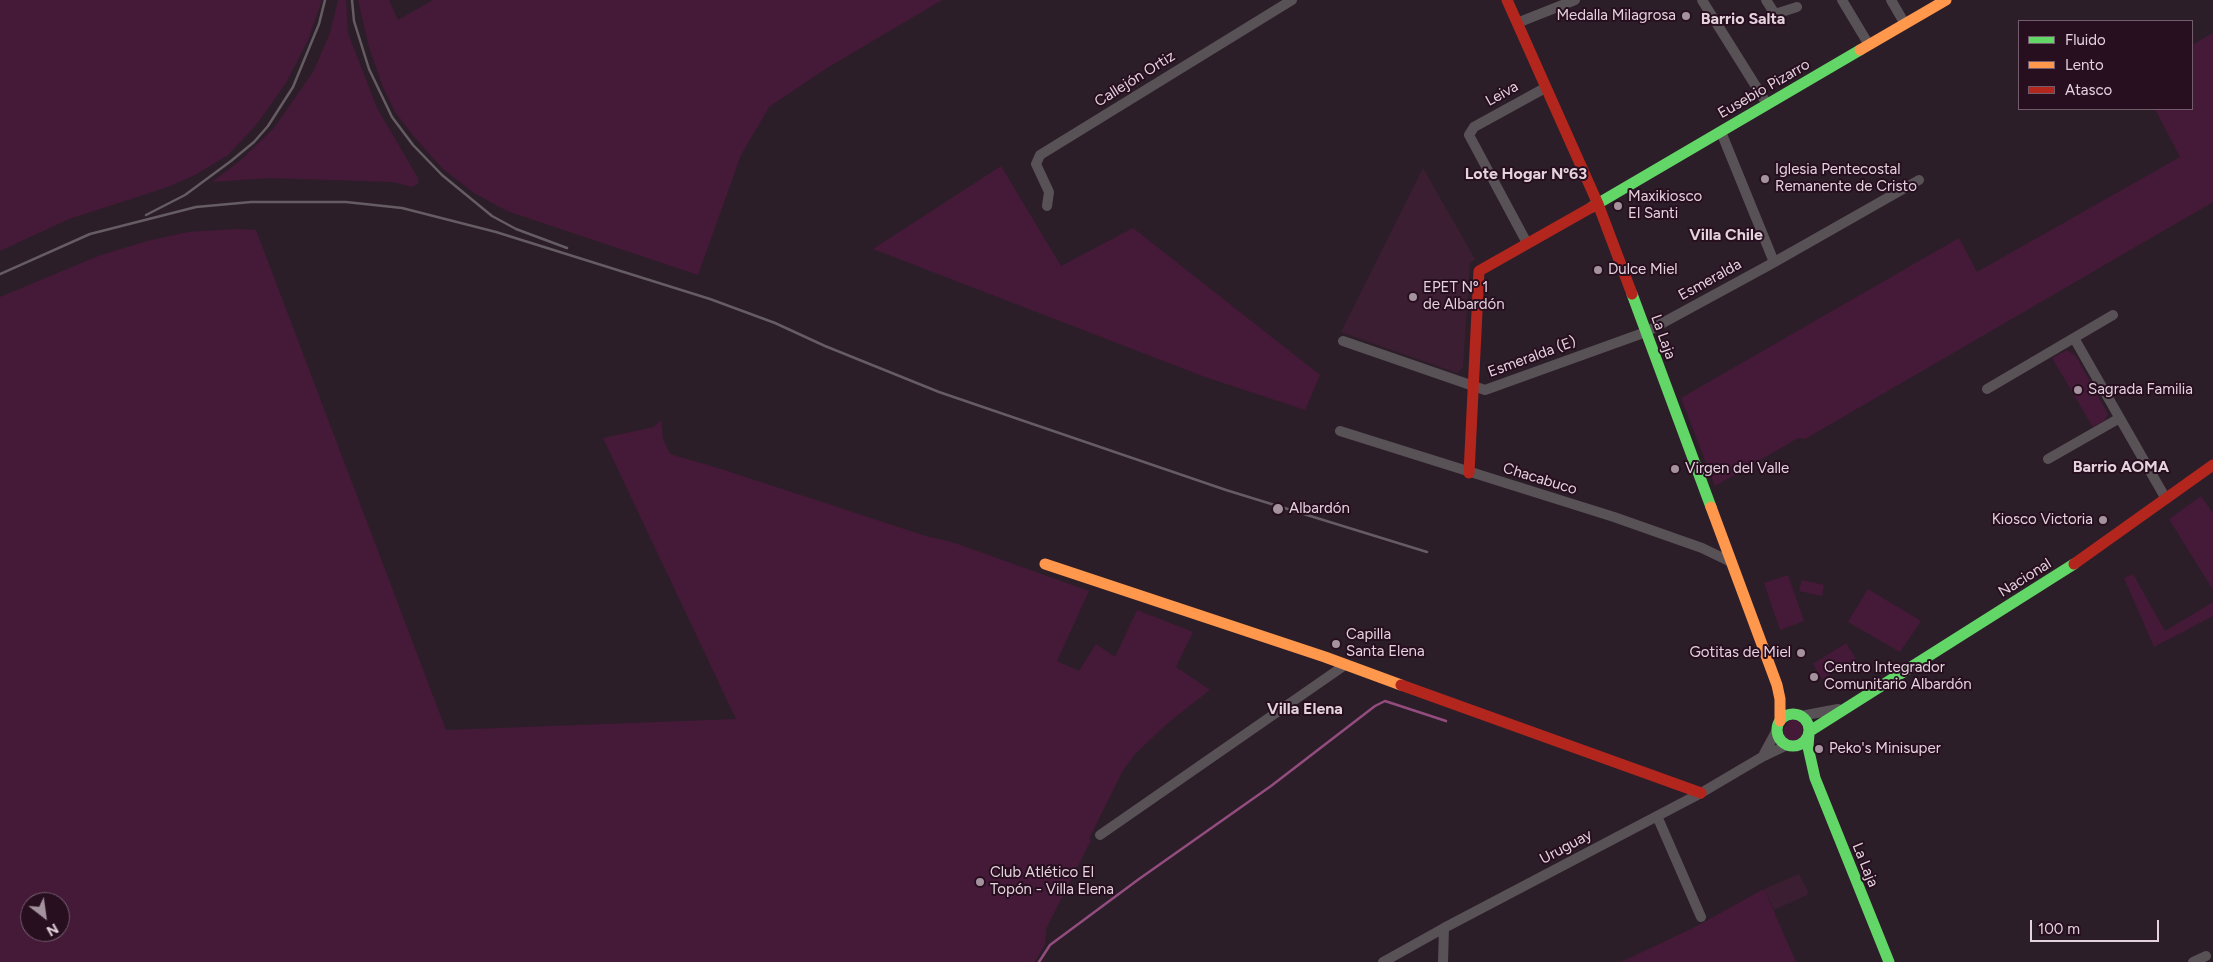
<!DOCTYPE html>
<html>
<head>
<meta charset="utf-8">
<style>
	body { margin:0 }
	#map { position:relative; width:2213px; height:962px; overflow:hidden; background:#2c1e28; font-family:Figtree,sans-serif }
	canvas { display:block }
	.legend { position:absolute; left:2018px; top:20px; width:175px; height:90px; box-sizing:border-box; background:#270f20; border:1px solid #735d6c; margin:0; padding:6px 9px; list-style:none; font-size:15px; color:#e4d2dd }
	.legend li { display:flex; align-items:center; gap:10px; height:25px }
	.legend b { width:25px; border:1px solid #735d6c }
	.north { position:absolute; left:20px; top:892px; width:50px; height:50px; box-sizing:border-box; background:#270f20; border:1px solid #735d6c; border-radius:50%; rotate:150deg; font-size:14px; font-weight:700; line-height:20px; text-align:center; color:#e4d2dd }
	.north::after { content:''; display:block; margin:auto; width:18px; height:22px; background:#a4939e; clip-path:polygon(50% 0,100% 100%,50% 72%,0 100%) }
	.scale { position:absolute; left:2030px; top:920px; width:129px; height:22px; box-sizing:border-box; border:2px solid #e4d2dd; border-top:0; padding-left:6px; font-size:15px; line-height:18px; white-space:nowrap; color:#e4d2dd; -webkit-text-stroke:4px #270f20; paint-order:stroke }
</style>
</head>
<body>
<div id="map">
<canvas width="2213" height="962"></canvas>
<ul class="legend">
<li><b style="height:6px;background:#63d668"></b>Fluido</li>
<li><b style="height:6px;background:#ff974d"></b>Lento</li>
<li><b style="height:6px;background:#b3261e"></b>Atasco</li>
</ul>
<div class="north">N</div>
<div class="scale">100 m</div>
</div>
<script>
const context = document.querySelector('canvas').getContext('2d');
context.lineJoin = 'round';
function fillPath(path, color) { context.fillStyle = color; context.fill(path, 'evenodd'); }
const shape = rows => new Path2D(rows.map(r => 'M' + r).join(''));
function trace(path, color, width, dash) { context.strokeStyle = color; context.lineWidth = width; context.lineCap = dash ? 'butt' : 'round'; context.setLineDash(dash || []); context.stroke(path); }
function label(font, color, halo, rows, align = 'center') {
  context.font = font + ' Figtree,sans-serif'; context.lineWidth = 4; context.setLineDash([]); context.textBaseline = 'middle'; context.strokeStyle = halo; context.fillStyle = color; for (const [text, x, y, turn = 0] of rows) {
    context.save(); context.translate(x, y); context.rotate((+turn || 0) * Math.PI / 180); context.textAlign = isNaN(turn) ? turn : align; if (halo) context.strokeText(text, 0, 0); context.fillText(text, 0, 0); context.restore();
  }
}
fillPath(shape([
	[1423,168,1475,259,1470,263,1463,367,1457,373,1341,332],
	[1799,874,1809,894,1774,910,1764,889]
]), '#3c1e32');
fillPath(shape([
	[0,0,322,0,308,40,286,83,256,125,228,155,197,174,168,187,69,219,0,251],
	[338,0,346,0,348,33,377,108,418,178,418,184,412,187,393,182,269,178,212,182,241,160,274,128,313,72,330,33],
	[358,0,389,0,398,20,433,0,942,0,827,68,769,107,741,155,698,275,507,211,474,193,443,169,415,138,395,112,383,87,369,47],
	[2213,33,2213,202,1805,439,1798,438,1715,486,1681,398,1959,238,1977,272,2180,157,2155,109,2192,109,2192,45],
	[1001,166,1061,266,1133,228,1320,375,1305,410,1205,377,873,249],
	[235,229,256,230,446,730,736,719,603,438,654,427,661,420,663,439,670,454,721,469,926,536,955,543,1089,591,1057,661,1079,671,1096,644,1115,657,1137,610,1193,632,1176,667,1210,690,1169,722,1136,753,1123,770,1089,839,1091,840,1046,929,1045,944,1035,962,0,962,0,297,101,255,147,241,188,232],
	[30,902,60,902,60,932,30,932],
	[2067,350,2076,356,2108,414,2104,421,2093,427,2052,358],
	[2201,496,2213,513,2213,590,2169,519],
	[2133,574,2165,631,2213,602,2213,616,2154,647,2124,578],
	[1788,575,1804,621,1780,630,1764,583],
	[1802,580,1824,585,1822,596,1799,591],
	[1868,589,1921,621,1900,652,1848,622],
	[1846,643,1856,659,1822,679,1813,664],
	[1795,718,1802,725,1802,735,1796,744,1790,744,1784,739,1783,730,1788,722],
	[1764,889,1796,962,1621,962,1695,927]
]), '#451938');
trace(shape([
	[1039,962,1050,945,1139,879,1271,786,1375,706,1385,701,1446,721]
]), '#934c7e', 2.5);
trace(shape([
	[1702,0,1767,104],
	[1766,0,1775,14,1797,7],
	[1842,0,1869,45],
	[1891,0,1905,24],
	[1517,23,1575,0],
	[1721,132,1774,262],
	[1047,206,1049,192,1036,164,1040,155,1292,0],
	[1527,243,1469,135,1474,127,1545,88],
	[2074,338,2166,499],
	[1343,341,1485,390,1646,332,1771,264,1919,180],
	[1987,389,2113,315],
	[1340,431,1614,517,1702,548,1729,561],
	[2048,459,2118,419],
	[1801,716,1838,709],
	[1764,754,1777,730],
	[1657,816,1701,917],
	[1100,835,1345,665],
	[1383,962,1444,928,1701,793,1762,757,1787,745],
	[1443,962,1444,928],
	[2193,962,2206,956]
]), '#585256', 10);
trace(shape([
	[1592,207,1860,50],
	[1632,294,1711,507],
	'1777 730a16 16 0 1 1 32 0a16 16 0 1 1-32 0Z',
	[1810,731,2074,564],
	[1809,734,1808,747,1815,778,1889,962]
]), '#63d668', 11);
trace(shape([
	[1860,50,1946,0],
	[1711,507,1777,685,1780,699,1780,721],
	[1045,564,1325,657,1401,685]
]), '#ff974d', 11);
trace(shape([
	[1507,0,1598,204,1632,294],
	[1469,473,1479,271,1592,207],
	[2074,564,2213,465],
	[1401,685,1701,793]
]), '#b3261e', 11);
trace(shape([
	[352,0,354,21,369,69,392,117,413,145,442,175,492,216,516,229,567,248],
	[146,215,185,195,231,161,254,142,268,126,293,87,319,24,325,0],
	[0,274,90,234,196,207,251,202,346,202,402,208,496,232,710,299,775,323,825,346,939,392,1226,490,1427,552]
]), '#655d63', 2.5);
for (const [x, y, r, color] of [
	[1686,16,5,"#a4939e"],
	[1765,179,5,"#a4939e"],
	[1618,206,5,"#a4939e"],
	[1598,270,5,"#a4939e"],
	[1413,297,5,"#a4939e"],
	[2078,390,5,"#a4939e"],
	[1675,469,5,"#a4939e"],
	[1278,509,6,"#a4939e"],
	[2103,520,5,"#a4939e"],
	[1336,644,5,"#a4939e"],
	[1801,653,5,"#a4939e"],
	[1814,677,5,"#a4939e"],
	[1819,749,5,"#a4939e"],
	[980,882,5,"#a4939e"]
]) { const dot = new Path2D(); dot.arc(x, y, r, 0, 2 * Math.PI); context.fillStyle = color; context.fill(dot); trace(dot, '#270f20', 2); }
label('15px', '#e4d2dd', '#270f20', [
	["Medalla Milagrosa",1676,16,"right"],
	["Iglesia Pentecostal",1775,170],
	["Remanente de Cristo",1775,187],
	["Maxikiosco",1628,197],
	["El Santi",1628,214],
	["Dulce Miel",1608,270],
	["EPET Nº 1",1423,288],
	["de Albardón",1423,305],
	["Sagrada Familia",2088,390],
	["Virgen del Valle",1685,469],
	["Albardón",1289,509],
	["Kiosco Victoria",2093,520,"right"],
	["Capilla",1346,635],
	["Santa Elena",1346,652],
	["Gotitas de Miel",1791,653,"right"],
	["Centro Integrador",1824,668],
	["Comunitario Albardón",1824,685],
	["Peko's Minisuper",1829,749],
	["Club Atlético El",990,873],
	["Topón - Villa Elena",990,890]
], 'left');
label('15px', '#e4d2dd', '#270f20', [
	["Callejón Ortiz",1135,79,-32],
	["Eusebio Pizarro",1764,89,-30],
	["Leiva",1502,94,-29],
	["Esmeralda",1710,280,-29],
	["La Laja",1663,337,70],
	["Esmeralda (E)",1532,357,-20],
	["Chacabuco",1540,479,17],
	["Nacional",2025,578,-32],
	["Uruguay",1566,847,-28],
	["La Laja",1865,865,68]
]);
label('bold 16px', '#e4d2dd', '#270f20', [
	["Barrio Salta",1743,19],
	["Lote Hogar Nº63",1526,174],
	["Villa Chile",1726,235],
	["Barrio AOMA",2121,467],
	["Villa Elena",1305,709]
]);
</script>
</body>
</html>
